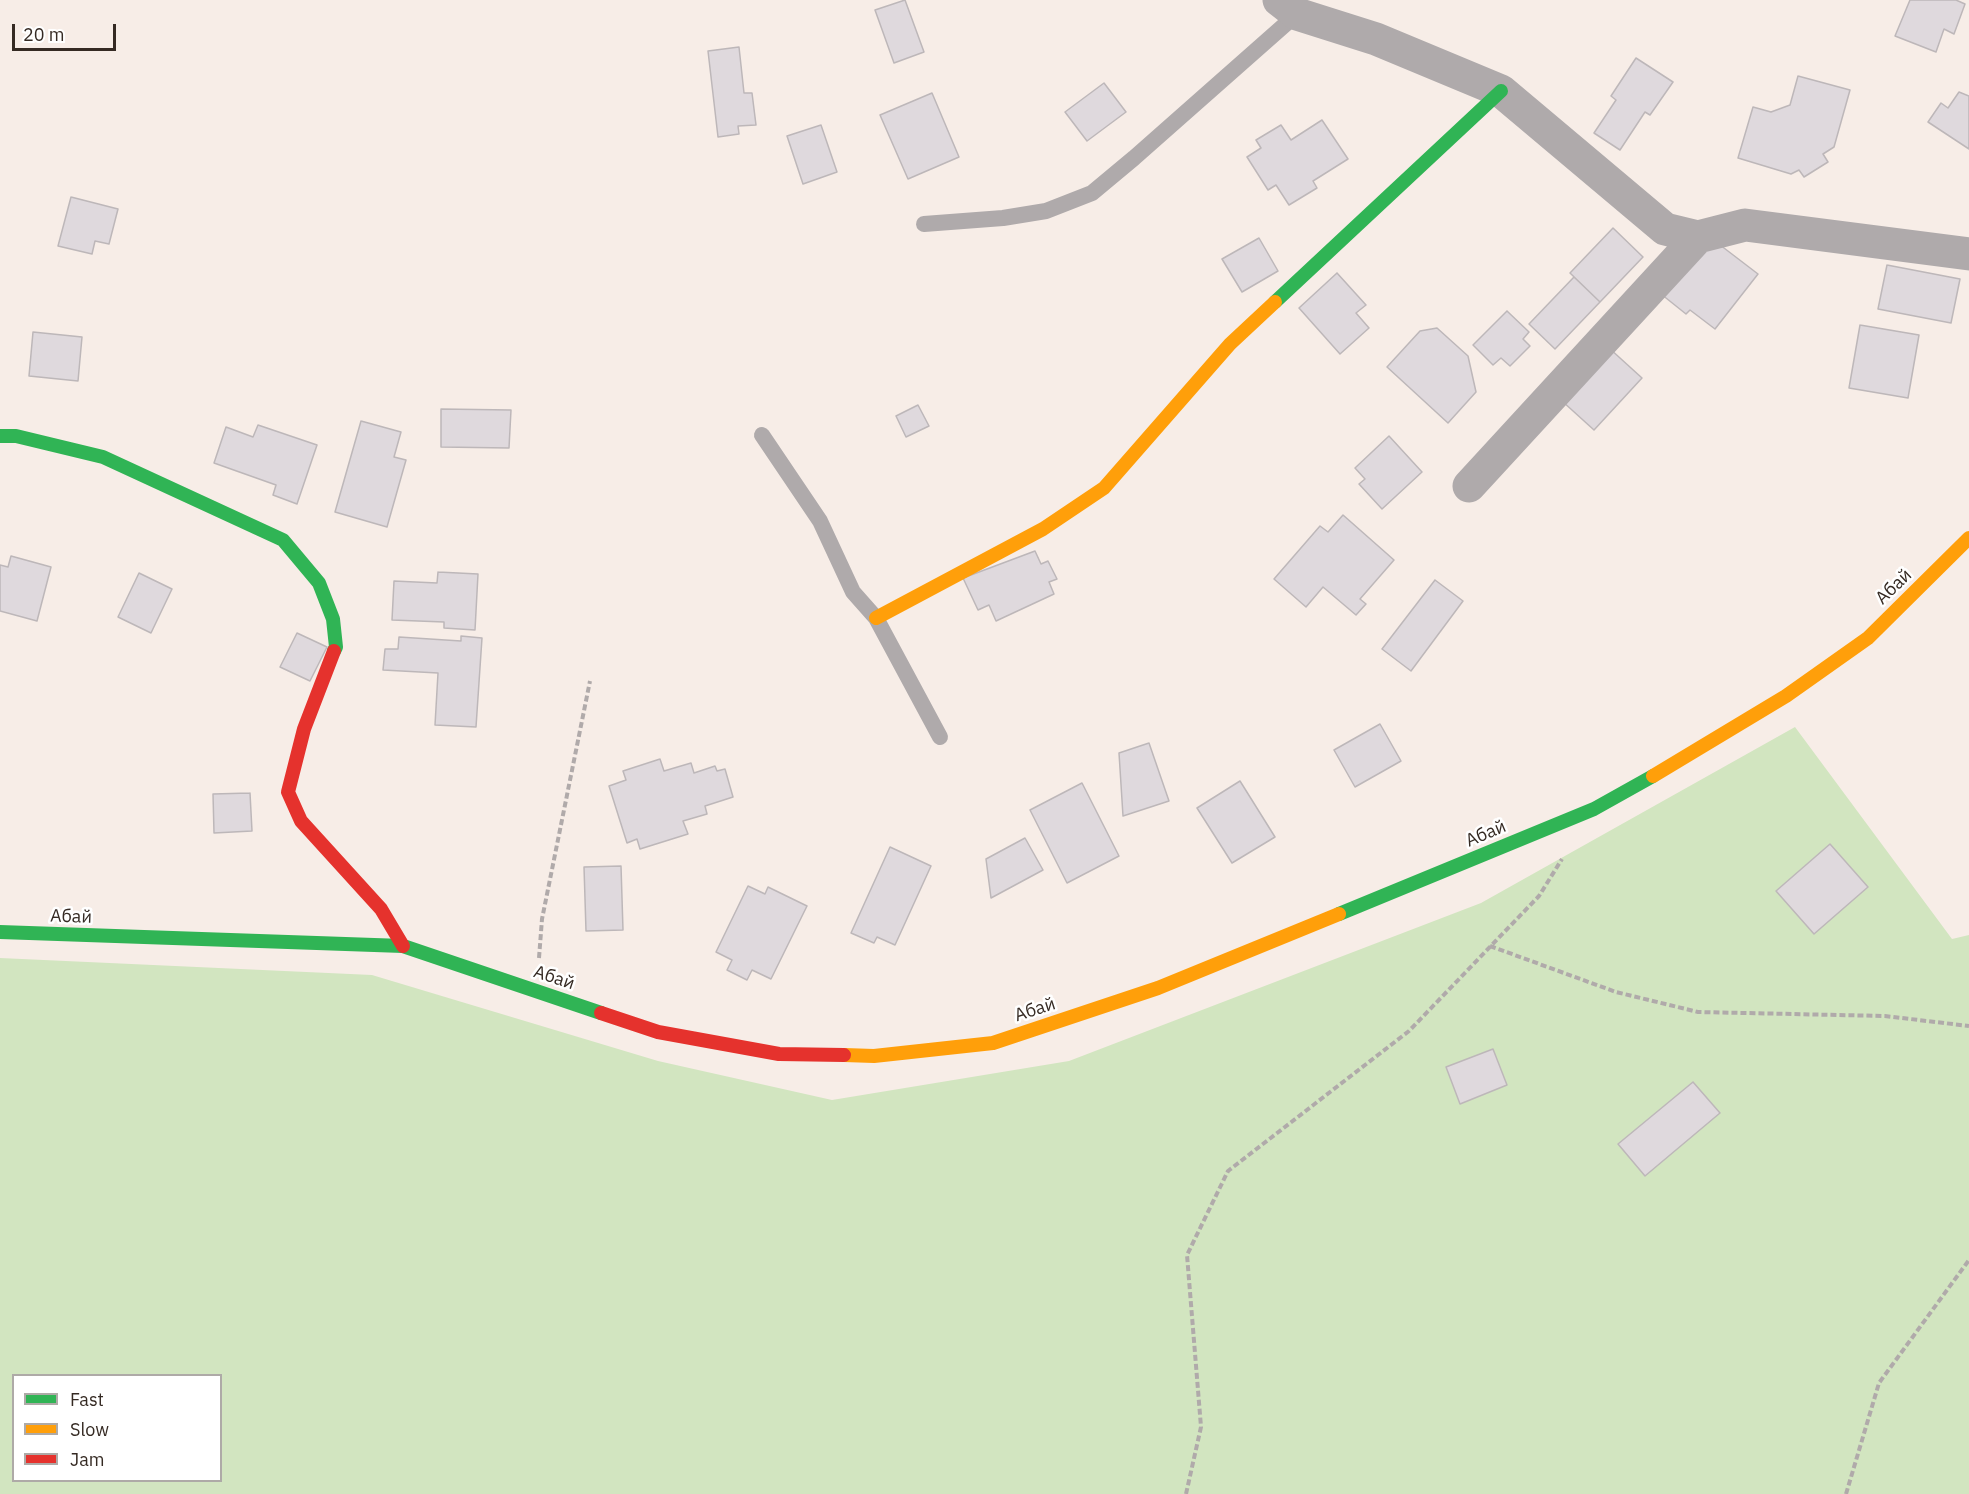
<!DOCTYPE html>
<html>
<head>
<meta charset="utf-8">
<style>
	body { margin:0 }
	#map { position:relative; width:1969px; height:1494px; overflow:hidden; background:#f7ede7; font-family:"IBM Plex Sans",sans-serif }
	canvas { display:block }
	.legend { position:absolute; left:12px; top:1374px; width:210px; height:108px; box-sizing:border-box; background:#fff; border:2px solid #aeaaa7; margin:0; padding:8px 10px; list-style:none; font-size:18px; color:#352a23 }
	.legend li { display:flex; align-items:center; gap:12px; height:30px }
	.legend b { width:30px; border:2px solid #aeaaa7 }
	.scale { position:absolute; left:12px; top:24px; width:104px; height:27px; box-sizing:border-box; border:3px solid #352a23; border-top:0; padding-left:8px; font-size:18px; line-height:21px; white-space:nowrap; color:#352a23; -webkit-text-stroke:4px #fff; paint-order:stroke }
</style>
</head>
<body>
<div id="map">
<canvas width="1969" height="1494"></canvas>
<ul class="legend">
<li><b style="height:8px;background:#30b455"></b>Fast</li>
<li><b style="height:8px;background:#ff9f0a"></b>Slow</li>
<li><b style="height:8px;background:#e5322d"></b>Jam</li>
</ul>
<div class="scale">20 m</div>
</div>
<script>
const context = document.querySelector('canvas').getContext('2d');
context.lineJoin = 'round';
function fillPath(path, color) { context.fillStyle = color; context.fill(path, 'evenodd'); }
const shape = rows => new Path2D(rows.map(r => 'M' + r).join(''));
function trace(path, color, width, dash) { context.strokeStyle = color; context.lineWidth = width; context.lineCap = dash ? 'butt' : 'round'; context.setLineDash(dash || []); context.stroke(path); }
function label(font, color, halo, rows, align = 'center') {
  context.font = font + ' "IBM Plex Sans",sans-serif'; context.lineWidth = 5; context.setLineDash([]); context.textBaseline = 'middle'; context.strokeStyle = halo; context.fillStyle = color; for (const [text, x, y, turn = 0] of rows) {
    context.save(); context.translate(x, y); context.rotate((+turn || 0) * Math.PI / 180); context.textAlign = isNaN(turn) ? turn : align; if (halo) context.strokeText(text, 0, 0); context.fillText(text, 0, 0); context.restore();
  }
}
fillPath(shape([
	[1795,727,1952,939,1969,935,1969,1494,0,1494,0,958,372,975,658,1061,832,1100,1069,1061,1481,903],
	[14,1376,220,1376,220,1480,14,1480]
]), '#d2e5c0');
const building = shape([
	[905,0,924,52,894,63,875,10,905,0],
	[1910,0,1956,0,1965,4,1954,34,1944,29,1936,52,1895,36,1910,0],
	[739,47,744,93,752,93,756,125,738,126,739,134,718,137,708,51,739,47],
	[1636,58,1673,82,1650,115,1645,112,1620,150,1594,133,1616,100,1611,96,1636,58],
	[1798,76,1850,90,1834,147,1823,154,1828,162,1804,177,1799,170,1791,174,1738,158,1753,107,1771,112,1790,105,1798,76],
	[1104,83,1126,112,1087,141,1065,112,1104,83],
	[1959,92,1969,96,1969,149,1928,122,1941,103,1948,108,1959,92],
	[932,93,959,157,908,179,880,115,932,93],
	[1322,120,1348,159,1313,181,1317,188,1289,205,1276,185,1268,190,1247,157,1261,148,1256,140,1281,125,1291,140,1322,120],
	[821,125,837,172,803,184,787,136,821,125],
	[71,197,118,209,109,244,95,241,92,254,58,246,71,197],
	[1613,228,1643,257,1600,302,1570,273,1613,228],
	[1707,235,1758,274,1715,329,1690,310,1686,314,1661,294,1707,235],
	[1259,238,1278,271,1242,292,1222,259,1259,238],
	[1887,265,1960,279,1951,323,1878,309,1887,265],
	[1337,273,1366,305,1356,313,1369,328,1340,354,1299,308,1337,273],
	[1574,277,1600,302,1555,349,1529,324,1574,277],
	[1507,311,1529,332,1523,339,1530,346,1510,366,1501,358,1493,365,1473,345,1507,311],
	[1860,325,1919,335,1908,398,1849,388,1860,325],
	[1437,328,1468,356,1476,392,1448,423,1387,367,1420,331,1437,328],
	[33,332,82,337,78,381,29,376,33,332],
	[1609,348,1642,378,1594,430,1562,401,1609,348],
	[918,405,929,426,906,437,896,416,918,405],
	[441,409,511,410,509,448,441,447,441,409],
	[361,421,401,432,394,457,406,460,387,527,335,512,361,421],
	[258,425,317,445,297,504,273,495,276,485,214,463,226,427,253,437,258,425],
	[1389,436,1422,472,1382,509,1359,484,1365,479,1355,468,1389,436],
	[1343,515,1394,560,1360,599,1366,604,1356,615,1323,587,1306,607,1274,579,1320,526,1328,532,1343,515],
	[1035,551,1041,564,1048,561,1057,579,1049,582,1054,594,996,621,989,605,978,610,963,578,1035,551],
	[11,556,51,567,37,621,0,611,0,565,8,567,11,556],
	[438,572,478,574,475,630,444,628,444,622,392,620,394,581,437,583,438,572],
	[139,573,172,589,151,633,118,617,139,573],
	[1435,580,1463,601,1411,671,1382,649,1435,580],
	[297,633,327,647,310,681,280,667,297,633],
	[461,636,482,638,476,727,435,725,438,673,383,670,385,649,398,649,399,637,461,641,461,636],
	[1380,724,1401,761,1355,787,1334,750,1380,724],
	[1149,743,1169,801,1123,816,1119,753,1149,743],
	[660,759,664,771,691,763,694,773,715,766,717,771,725,769,733,797,705,806,707,814,683,821,688,834,640,849,637,839,627,843,609,786,626,780,623,771,660,759],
	[1240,781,1275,837,1232,863,1197,808,1240,781],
	[1082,783,1119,856,1067,883,1030,810,1082,783],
	[250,793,252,831,214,833,213,794,250,793],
	[1025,838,1043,870,991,898,986,859,1025,838],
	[1830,844,1868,887,1814,934,1776,891,1830,844],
	[890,847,931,866,895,945,877,937,874,943,851,933,890,847],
	[621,866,623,930,586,931,584,867,621,866],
	[748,886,765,894,768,887,807,906,771,979,752,970,747,980,727,970,732,960,716,952,748,886],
	[1493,1049,1507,1085,1460,1104,1446,1067,1493,1049],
	[1693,1082,1720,1113,1645,1176,1618,1144,1693,1082]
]);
fillPath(building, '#dfd9dd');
trace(building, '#bdb7b9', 1.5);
trace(shape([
	[1490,946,1616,992,1698,1012,1885,1016,1969,1026],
	[539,958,542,919,590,681],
	[1186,1494,1201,1427,1187,1255,1228,1171,1409,1031,1539,896,1562,859],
	[1846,1494,1879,1383,1969,1260]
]), '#b0aaaa', 4, [6, 3]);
trace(shape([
	[924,224,1003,218,1046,211,1092,193,1134,158,1297,14],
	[762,435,820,521,853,592,876,618,940,737]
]), '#afaaab', 16);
trace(shape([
	[1279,0,1297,14,1376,39,1501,91,1665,229,1698,237,1745,225,1969,254],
	[1469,486,1698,237]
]), '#afaaab', 33);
trace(shape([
	[1275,302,1501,91],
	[0,436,16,436,103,457,283,540,319,583,333,619,336,647,334,651],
	[1339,914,1594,809,1653,776],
	[0,932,403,946,601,1013]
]), '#30b455', 14);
trace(shape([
	[876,618,1043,529,1104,488,1230,344,1275,302],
	[1653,776,1786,696,1868,638,1969,538],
	[844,1055,874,1056,993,1043,1158,988,1339,914]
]), '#ff9f0a', 14);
trace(shape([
	[334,651,304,729,288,792,301,821,381,909,403,946],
	[601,1013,658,1032,779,1054,844,1055]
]), '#e5322d', 14);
label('18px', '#352a23', '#fff', [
	["Абай",1894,587,-44],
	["Абай",1486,834,-23],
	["Абай",71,917,2],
	["Абай",554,978,18],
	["Абай",1035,1010,-18]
]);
</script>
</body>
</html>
